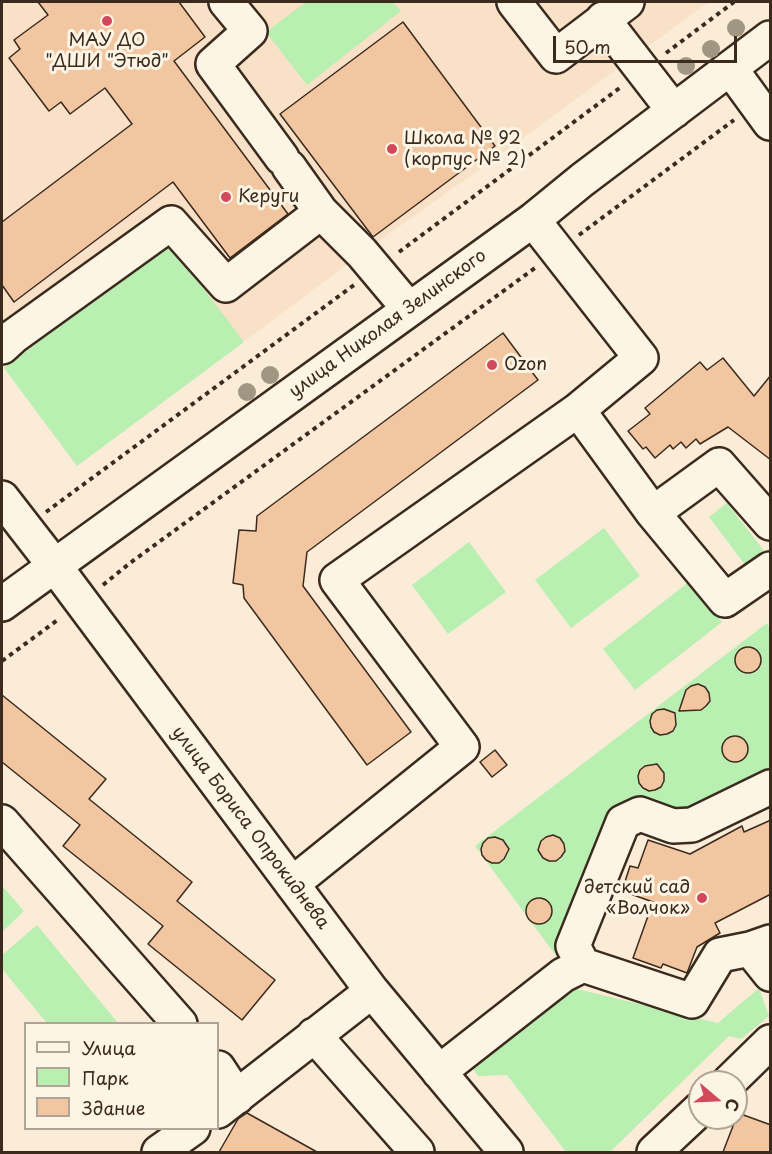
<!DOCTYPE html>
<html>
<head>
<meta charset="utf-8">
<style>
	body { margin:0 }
	#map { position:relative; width:772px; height:1154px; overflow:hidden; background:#faecd7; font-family:"Playpen Sans",sans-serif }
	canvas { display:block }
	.frame { position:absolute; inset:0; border:3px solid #3b2a1e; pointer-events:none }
	.legend { position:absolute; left:24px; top:1022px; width:195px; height:108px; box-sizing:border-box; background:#fcf5e5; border:2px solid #afa495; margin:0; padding:8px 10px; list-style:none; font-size:18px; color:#3b2a1e }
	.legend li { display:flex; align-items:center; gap:12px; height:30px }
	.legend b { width:30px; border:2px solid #afa495 }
	.north { position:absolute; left:688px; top:1070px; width:60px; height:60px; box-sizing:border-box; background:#fcf5e5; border:2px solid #afa495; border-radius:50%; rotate:109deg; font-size:16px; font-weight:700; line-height:24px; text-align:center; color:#3b2a1e }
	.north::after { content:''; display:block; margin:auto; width:21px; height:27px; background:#d1495b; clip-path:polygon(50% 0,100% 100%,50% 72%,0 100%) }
	.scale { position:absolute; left:553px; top:36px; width:184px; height:27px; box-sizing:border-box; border:3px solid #3b2a1e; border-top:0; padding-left:8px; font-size:18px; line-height:21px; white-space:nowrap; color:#3b2a1e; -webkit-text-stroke:4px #fcf5e5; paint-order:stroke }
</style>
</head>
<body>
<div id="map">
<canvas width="772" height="1154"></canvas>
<div class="frame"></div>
<ul class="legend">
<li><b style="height:8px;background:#fcf5e5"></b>Улица</li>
<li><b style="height:16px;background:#b9efb1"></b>Парк</li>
<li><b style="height:16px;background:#f2c6a1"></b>Здание</li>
</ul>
<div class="north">С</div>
<div class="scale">50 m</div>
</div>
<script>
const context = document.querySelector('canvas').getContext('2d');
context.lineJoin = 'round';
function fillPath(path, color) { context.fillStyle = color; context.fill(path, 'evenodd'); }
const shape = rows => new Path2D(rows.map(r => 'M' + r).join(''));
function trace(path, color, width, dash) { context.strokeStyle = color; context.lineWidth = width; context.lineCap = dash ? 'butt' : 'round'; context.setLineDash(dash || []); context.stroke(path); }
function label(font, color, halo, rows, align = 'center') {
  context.font = font + ' "Playpen Sans",sans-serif'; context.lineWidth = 6; context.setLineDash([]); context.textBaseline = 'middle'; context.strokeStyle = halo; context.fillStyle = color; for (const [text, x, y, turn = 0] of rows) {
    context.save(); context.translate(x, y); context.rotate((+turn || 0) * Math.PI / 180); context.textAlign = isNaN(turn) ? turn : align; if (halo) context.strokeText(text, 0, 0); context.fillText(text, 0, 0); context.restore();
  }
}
fillPath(shape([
	[2,2,709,2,501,154,376,243,77,466,2,365]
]), '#f8e1c7');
fillPath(shape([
	[306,2,393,2,401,11,307,85,266,32],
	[169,243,244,342,77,466,4,368],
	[727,503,768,556,749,570,709,517],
	[604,528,640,576,571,628,535,580],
	[469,542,506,592,448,634,412,585],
	[690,581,722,622,635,690,603,649],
	[767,623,770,629,770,779,686,819,615,818,557,957,475,846],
	[2,886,24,911,2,932],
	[37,925,118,1023,47,1023,2,969,2,955],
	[565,986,718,1023,759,988,769,1016,741,1039,729,1036,610,1152,566,1152,507,1075,478,1076,471,1066]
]), '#b9efb1');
const building = shape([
	[38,2,179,2,205,37,174,61,288,214,230,258,173,182,14,302,2,285,2,222,132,124,105,88,70,114,61,102,49,111,9,58,20,49,14,40,48,15,38,2],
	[403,22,495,146,373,237,280,114,403,22],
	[503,333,538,380,307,552,303,586,411,732,367,765,244,598,243,585,233,583,239,530,256,531,257,516,503,333],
	[723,358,754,396,771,375,771,460,728,427,700,444,696,439,686,448,681,442,673,449,670,445,655,458,646,447,643,449,628,431,650,414,645,408,700,362,707,370,723,358],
	'735 660a13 13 0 1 1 26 0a13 13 0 1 1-26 0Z',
	[698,684,705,687,709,693,710,701,706,706,701,710,679,711,686,690,691,686,698,684],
	[2,695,106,779,89,799,192,882,177,901,275,980,242,1020,148,944,163,926,63,846,80,825,2,762,2,695],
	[664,709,675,713,676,725,673,731,667,734,660,735,654,732,651,727,650,721,652,714,657,710,664,709],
	'722 749a13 13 0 1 1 26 0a13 13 0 1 1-26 0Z',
	[495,750,507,765,492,777,480,762,495,750],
	[657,764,664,773,664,781,661,787,655,790,649,791,643,788,639,783,638,776,640,770,645,766,657,764],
	[771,820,771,894,715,923,720,933,697,947,687,973,663,964,661,968,633,958,653,902,622,891,630,866,638,868,648,840,690,854,742,826,744,832,771,820],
	[553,835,560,838,564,844,565,851,561,857,556,861,549,861,543,858,538,850,541,841,546,837,553,835],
	[495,837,503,840,509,849,504,859,499,863,492,863,486,860,482,855,481,849,483,843,488,838,495,837],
	'526 911a13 13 0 1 1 26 0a13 13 0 1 1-26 0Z',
	[247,1113,317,1152,219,1152,238,1119,247,1113],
	[738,1113,771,1125,771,1152,723,1152,738,1113]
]);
fillPath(building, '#f2c6a1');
trace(building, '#3b2a1e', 1.5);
const minor = shape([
	[226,2,250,31,213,64,282,158],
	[514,2,556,56,627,2],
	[603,19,674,111],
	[730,68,770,123],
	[321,212,362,253,409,309],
	[533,220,641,358,578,410,653,513,719,465,770,523],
	[2,347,14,336,171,223,226,285,321,212,289,167],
	[2,498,54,565,372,991,506,1152],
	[653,513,725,600,770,569],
	[2,604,533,220,582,180,770,38],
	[770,787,692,825,673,826,640,814,623,822,573,946,583,965,692,1001,720,955,750,949,770,942],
	[2,822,180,1024],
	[292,884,462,747,337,580,578,410],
	[750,949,770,974],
	[314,1035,417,1152],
	[218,1068,237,1097],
	[439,1072,563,975,583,965],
	[729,1082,770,1042],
	[218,1111,372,991],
	[159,1152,193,1128],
	[654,1152,700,1109]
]);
trace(minor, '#3b2a1e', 38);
trace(shape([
	[666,53,734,2],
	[579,235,734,120],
	[399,252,621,87],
	[46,512,354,285],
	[103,585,130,563,535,268],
	[2,661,59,619]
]), '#3b2a1e', 4, [4.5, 4.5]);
trace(minor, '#fcf5e5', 33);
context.fillStyle = '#9f9781';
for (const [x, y] of [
	[736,28],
	[711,49],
	[686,66],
	[270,375],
	[247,392]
]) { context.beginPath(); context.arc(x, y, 9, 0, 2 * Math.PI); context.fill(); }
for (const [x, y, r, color] of [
	[107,21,6,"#d1495b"],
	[392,149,6,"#d1495b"],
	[226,197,6,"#d1495b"],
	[492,365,6,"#d1495b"],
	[702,898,6,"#d1495b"]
]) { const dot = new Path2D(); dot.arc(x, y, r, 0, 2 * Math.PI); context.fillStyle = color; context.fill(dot); trace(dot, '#fcf5e5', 2); }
label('18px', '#3b2a1e', '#fcf5e5', [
	["МАУ ДО",107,41,"center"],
	["\"ДШИ \"Этюд\"",107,62,"center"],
	["Школа № 92",404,139],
	["(корпус № 2)",404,160],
	["Керуги",238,197],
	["Ozon",504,365],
	["детский сад",690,888,"right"],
	["«Волчок»",690,909,"right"]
], 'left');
label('18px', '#3b2a1e', '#fcf5e5', [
	["улица Николая Зелинского",388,324,-36],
	["улица Бориса Опрокиднева",250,828,53]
]);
</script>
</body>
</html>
